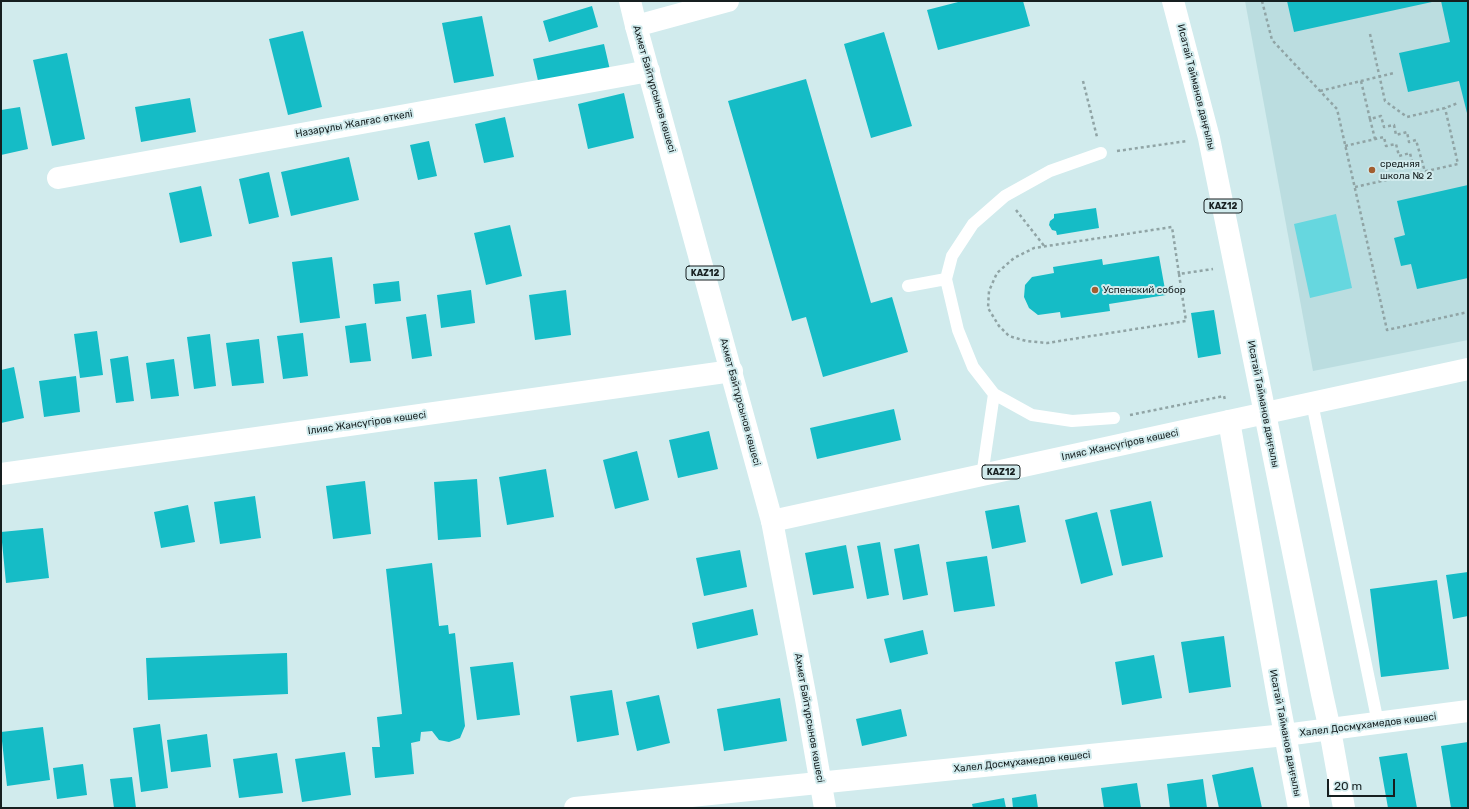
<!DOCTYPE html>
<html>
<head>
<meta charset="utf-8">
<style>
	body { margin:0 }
	#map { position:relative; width:1469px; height:809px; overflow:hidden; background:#d1ebed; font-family:Rubik,sans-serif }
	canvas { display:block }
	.frame { position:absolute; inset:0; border:2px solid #161f20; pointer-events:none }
	.scale { position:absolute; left:1327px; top:779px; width:68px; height:18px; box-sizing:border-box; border:2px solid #161f20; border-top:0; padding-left:5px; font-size:12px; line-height:14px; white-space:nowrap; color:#161f20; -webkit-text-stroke:3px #d1ebed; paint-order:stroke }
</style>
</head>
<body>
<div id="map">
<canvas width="1469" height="809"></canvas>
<div class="frame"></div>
<div class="scale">20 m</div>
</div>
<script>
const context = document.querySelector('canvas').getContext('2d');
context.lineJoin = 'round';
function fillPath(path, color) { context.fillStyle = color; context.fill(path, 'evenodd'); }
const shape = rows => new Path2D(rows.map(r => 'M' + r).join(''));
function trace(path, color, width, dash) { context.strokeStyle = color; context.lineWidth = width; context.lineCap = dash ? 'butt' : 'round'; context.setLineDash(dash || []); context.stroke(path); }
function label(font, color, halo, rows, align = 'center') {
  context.font = font + ' Rubik,sans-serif'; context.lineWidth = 4; context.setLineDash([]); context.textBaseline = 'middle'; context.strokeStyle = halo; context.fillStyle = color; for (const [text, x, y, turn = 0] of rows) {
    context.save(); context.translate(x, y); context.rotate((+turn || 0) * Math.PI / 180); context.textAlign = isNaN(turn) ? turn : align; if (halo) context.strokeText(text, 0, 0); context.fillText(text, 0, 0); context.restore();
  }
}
fillPath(shape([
	[1245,1,1468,1,1468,340,1313,371]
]), '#bbdde0');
fillPath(shape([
	[1336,214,1352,288,1310,298,1294,224]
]), '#66d7df');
fillPath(shape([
	[962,1,1023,1,1030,26,938,50,927,10],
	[1287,1,1432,1,1432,2,1294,32],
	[1441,1,1468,1,1468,117,1459,81,1408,92,1399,53,1450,42],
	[592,6,598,27,549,42,543,21],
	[482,16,494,76,454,83,442,23],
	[303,31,322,107,288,115,269,39],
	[884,32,912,126,871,138,844,44],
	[604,44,610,70,539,85,533,59],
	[67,53,85,139,52,146,33,60],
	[806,79,871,303,892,297,908,352,823,377,806,317,792,321,728,101],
	[624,93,634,138,588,149,578,104],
	[190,98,196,132,141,142,135,107],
	[20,107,28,149,1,155,1,110],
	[505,117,514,157,484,163,475,124],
	[429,141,437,176,418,180,410,145],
	[349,157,359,200,291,216,281,172],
	[269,172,279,217,249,224,239,179],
	[1468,185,1468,278,1417,289,1411,264,1401,266,1394,238,1405,235,1397,201],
	[201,186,212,236,180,243,169,193],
	[1096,208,1099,228,1057,235,1056,231,1052,230,1049,225,1050,221,1054,218,1054,214],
	[510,225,522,276,486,285,474,233],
	[1159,256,1166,295,1109,304,1110,311,1061,318,1060,312,1038,315,1029,308,1024,297,1025,285,1032,277,1054,273,1053,267,1102,259,1103,265],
	[332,257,340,318,300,323,292,262],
	[399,281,401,301,375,304,373,284],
	[471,290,475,323,441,328,437,295],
	[566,290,571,335,535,340,529,295],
	[1214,310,1221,354,1198,358,1191,313],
	[426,314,432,356,412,359,406,317],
	[366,323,371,361,350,363,345,326],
	[97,331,103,375,80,378,74,334],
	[303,333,308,376,283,379,277,336],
	[210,334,216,386,194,389,187,337],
	[259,339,264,383,232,386,226,343],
	[128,356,134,401,116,403,110,359],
	[174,359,179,396,151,399,146,363],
	[14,367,24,418,1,423,1,370],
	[76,376,80,412,44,417,39,381],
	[894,409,901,440,817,459,810,428],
	[709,431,718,469,678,478,669,440],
	[637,451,649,500,615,509,603,460],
	[546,469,554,517,507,525,499,477],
	[477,479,481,537,438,540,434,482],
	[365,481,371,534,333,539,326,486],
	[255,496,261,538,220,544,214,502],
	[1151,501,1163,557,1122,566,1110,510],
	[188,505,195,542,161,548,154,512],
	[1019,505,1026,542,992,549,985,511],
	[1097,512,1113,575,1081,584,1065,520],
	[43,528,49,578,6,583,1,532],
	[880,542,889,595,867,599,857,546],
	[919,544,928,595,903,600,894,549],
	[846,545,854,588,813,595,805,553],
	[740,550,747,587,704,596,696,558],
	[987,556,995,606,954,612,946,562],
	[432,563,439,626,448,625,449,634,455,633,465,726,460,738,449,742,439,740,432,731,421,732,420,741,411,743,414,774,375,778,372,747,380,747,377,717,402,714,386,569],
	[1468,572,1468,616,1453,619,1446,575],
	[1437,580,1449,669,1381,677,1370,589],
	[753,609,758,635,697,649,692,623],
	[923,630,928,654,890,663,884,639],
	[1224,636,1231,687,1189,693,1181,642],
	[287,653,288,694,148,700,146,658],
	[1154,655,1162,698,1122,705,1115,662],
	[513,662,520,715,477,720,470,667],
	[612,690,619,735,577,742,570,696],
	[659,695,670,743,637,751,626,702],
	[780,698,787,741,724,751,717,709],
	[901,709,907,736,862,746,856,719],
	[160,724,168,788,141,792,133,728],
	[43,727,50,780,7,786,1,732],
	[207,734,211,767,171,772,167,740],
	[1468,742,1468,808,1451,808,1441,746],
	[345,752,351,795,302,802,295,759],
	[277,753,283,793,239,798,233,759],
	[1407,753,1417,808,1388,808,1379,757],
	[83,764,87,795,57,799,53,768],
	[1253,767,1262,808,1219,808,1212,775],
	[132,777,136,808,114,808,110,779],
	[1203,779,1207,808,1170,808,1167,784],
	[1137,783,1141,808,1104,808,1101,788],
	[1036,794,1038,808,1013,808,1012,798],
	[1004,798,1006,808,973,808,972,804]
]), '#15bcc6');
trace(shape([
	[1262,1,1272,40,1337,109,1387,330,1468,312],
	[1370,34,1385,101,1407,117,1445,108,1458,103],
	[1083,81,1097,137],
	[1361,81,1370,119,1381,116,1384,127,1394,125,1396,135,1407,132,1409,142,1416,140,1425,172],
	[1320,91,1394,73],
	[1370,119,1375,139],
	[1345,146,1384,137,1386,146,1396,144,1399,156,1410,153,1415,174],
	[1117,151,1187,141],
	[1355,187,1458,164,1445,108],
	[1016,210,1045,247],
	[1179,274,1186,321,1047,343,1026,341,1009,336,999,326,988,308,989,291,997,273,1014,258,1034,248,1172,227,1179,274,1213,269],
	[1130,415,1224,396,1225,400]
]), '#90a4a5', 2.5, [3, 3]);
trace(shape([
	[908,286,946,279],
	[994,394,1032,415,1072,421,1114,418],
	[1312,403,1378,723],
	[982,476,994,394,973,367,958,330,946,279,952,256,973,224,1005,196,1050,171,1101,153]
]), '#fff', 12);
trace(shape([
	[630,1,636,26],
	[58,178,649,71],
	[1229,421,1468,369],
	[1,474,732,371],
	[772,521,806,699,825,808]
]), '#fff', 22);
trace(shape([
	[575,808,1285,735,1468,711]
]), '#fff', 22);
trace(shape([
	[728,1,636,26,772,521,1229,421,1279,703,1299,808],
	[1173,1,1209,138,1322,694,1330,730,1344,808]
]), '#fff', 22);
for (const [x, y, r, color] of [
	[1372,170,4,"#a25e30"],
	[1095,290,4,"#a25e30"]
]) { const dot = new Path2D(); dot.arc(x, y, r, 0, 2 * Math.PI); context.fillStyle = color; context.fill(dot); trace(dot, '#d1ebed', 1.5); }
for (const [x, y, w] of [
	[1223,206,38],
	[705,273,38],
	[1001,472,38]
]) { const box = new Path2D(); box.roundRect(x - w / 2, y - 7, w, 14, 3); context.fillStyle = '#d1ebed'; context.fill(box); trace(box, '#161f20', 1); }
label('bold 9px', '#161f20', null, [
	["KAZ12",1223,206],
	["KAZ12",705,273],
	["KAZ12",1001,472]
]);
label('10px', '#161f20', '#d1ebed', [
	["Исатай Тайманов даңғылы",1196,87,76],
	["Ахмет Байтұрсынов көшесі",654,89,74],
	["Назарұлы Жалғас өткелі",354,124,-10],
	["Ахмет Байтұрсынов көшесі",740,402,75],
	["Исатай Тайманов даңғылы",1263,404,79],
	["Ілияс Жансүгіров көшесі",367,423,-8],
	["Ілияс Жансүгіров көшесі",1120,445,-12],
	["Ахмет Байтұрсынов көшесі",809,718,80],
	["Халел Досмұхамедов көшесі",1368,725,-7],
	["Исатай Тайманов даңғылы",1285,733,79],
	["Халел Досмұхамедов көшесі",1022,762,-6]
]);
label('10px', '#161f20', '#d1ebed', [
	["cредняя",1380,164],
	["школа № 2",1380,176],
	["Успенский собор",1103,290]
], 'left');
</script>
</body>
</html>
